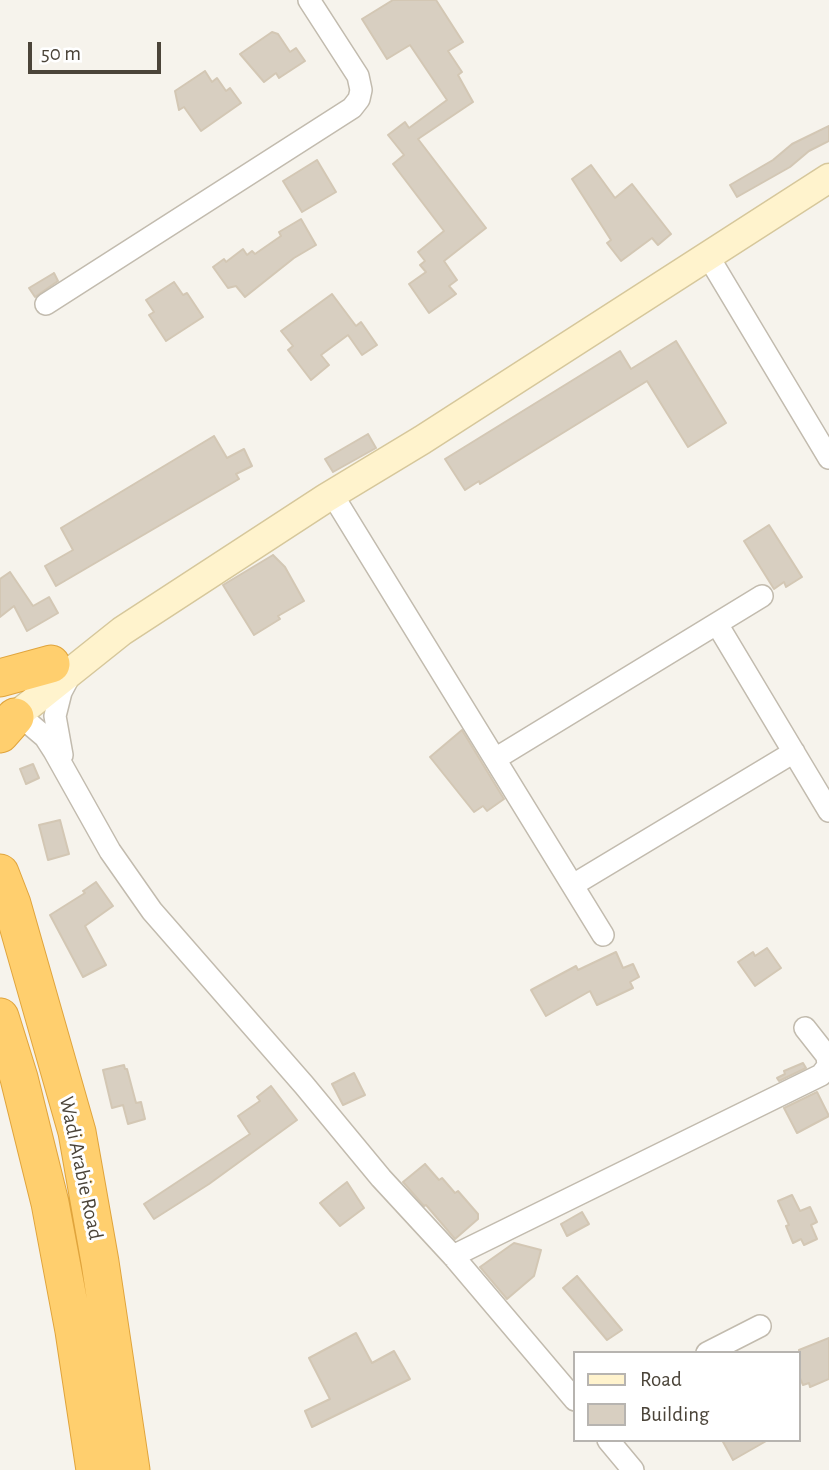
<!DOCTYPE html>
<html>
<head>
<meta charset="utf-8">
<style>
	body { margin:0 }
	#map { position:relative; width:829px; height:1470px; overflow:hidden; background:#f6f3ec; font-family:"Alegreya Sans",sans-serif }
	canvas { display:block }
	.legend { position:absolute; left:573px; top:1351px; width:228px; height:91px; box-sizing:border-box; background:#fff; border:2px solid #b7b4b0; margin:0; padding:9px 12px; list-style:none; font-size:21px; color:#4b4439 }
	.legend li { display:flex; align-items:center; gap:14px; height:35px }
	.legend b { width:35px; border:2px solid #b7b4b0 }
	.scale { position:absolute; left:28px; top:42px; width:133px; height:32px; box-sizing:border-box; border:4px solid #4b4439; border-top:0; padding-left:9px; font-size:21px; line-height:24px; white-space:nowrap; color:#4b4439; -webkit-text-stroke:5px #fff; paint-order:stroke }
</style>
</head>
<body>
<div id="map">
<canvas width="829" height="1470"></canvas>
<ul class="legend">
<li><b style="height:9px;background:#fff3cd"></b>Road</li>
<li><b style="height:19px;background:#d8cfc1"></b>Building</li>
</ul>
<div class="scale">50 m</div>
</div>
<script>
const context = document.querySelector('canvas').getContext('2d');
context.lineJoin = 'round';
function fillPath(path, color) { context.fillStyle = color; context.fill(path, 'evenodd'); }
const shape = rows => new Path2D(rows.map(r => 'M' + r).join(''));
function trace(path, color, width, dash) { context.strokeStyle = color; context.lineWidth = width; context.lineCap = dash ? 'butt' : 'round'; context.setLineDash(dash || []); context.stroke(path); }
function label(font, color, halo, rows, align = 'center') {
  context.font = font + ' "Alegreya Sans",sans-serif'; context.lineWidth = 6; context.setLineDash([]); context.textBaseline = 'middle'; context.strokeStyle = halo; context.fillStyle = color; for (const [text, x, y, turn = 0] of rows) {
    context.save(); context.translate(x, y); context.rotate((+turn || 0) * Math.PI / 180); context.textAlign = isNaN(turn) ? turn : align; if (halo) context.strokeText(text, 0, 0); context.fillText(text, 0, 0); context.restore();
  }
}
const building = shape([
	[393,0,436,0,463,42,448,51,462,72,458,75,473,102,418,139,486,228,444,261,457,280,449,286,456,294,429,313,409,284,426,272,420,265,425,261,418,252,444,231,393,164,404,155,388,135,405,122,409,128,447,100,410,45,387,59,362,19,393,0],
	[272,32,278,34,290,52,296,48,305,61,279,78,276,73,264,82,240,54,272,32],
	[205,71,212,82,217,78,226,91,230,88,241,103,201,131,184,107,179,110,175,91,205,71],
	[829,126,829,141,809,151,790,167,737,197,730,185,773,160,792,144,829,126],
	[317,160,336,192,302,212,283,181,317,160],
	[591,165,615,198,632,184,671,234,658,245,652,238,621,261,607,243,611,240,572,179,591,165],
	[301,219,316,245,294,258,245,297,236,286,228,288,213,267,224,259,226,262,243,249,247,255,252,251,255,254,281,236,279,232,301,219],
	[54,273,58,281,35,297,29,288,54,273],
	[174,282,183,295,187,293,203,317,166,341,149,315,154,312,146,300,174,282],
	[332,294,356,326,361,322,377,345,362,355,348,335,321,355,329,365,311,380,288,350,293,346,281,331,332,294],
	[676,341,726,423,688,447,647,381,480,484,479,481,465,490,445,459,620,351,631,369,676,341],
	[368,434,376,448,333,472,325,459,368,434],
	[214,436,227,458,244,449,252,466,236,474,239,479,56,586,45,566,73,550,61,528,214,436],
	[769,525,802,577,786,587,784,582,774,589,744,541,769,525],
	[273,555,285,567,304,601,278,616,280,619,254,635,223,585,273,555],
	[10,572,33,606,49,597,58,613,27,631,14,606,0,617,0,579,10,572],
	[462,730,504,799,487,811,483,806,474,812,430,757,462,730],
	[33,764,39,778,26,784,20,769,33,764],
	[60,820,69,854,48,860,39,825,60,820],
	[96,882,113,906,85,926,106,965,83,977,50,915,85,893,83,891,96,882],
	[767,948,781,968,755,986,738,962,753,952,755,956,767,948],
	[616,952,623,968,633,964,639,977,630,982,633,988,597,1005,590,991,546,1016,531,990,576,966,578,970,616,952],
	[803,1063,806,1068,779,1081,777,1078,785,1074,784,1071,803,1063],
	[124,1065,125,1069,127,1069,136,1103,141,1102,145,1119,128,1124,123,1105,112,1108,103,1070,124,1065],
	[354,1073,365,1095,343,1105,332,1084,354,1073],
	[271,1086,297,1120,209,1184,154,1219,144,1204,250,1134,238,1116,260,1101,257,1097,271,1086],
	[817,1092,829,1116,797,1133,784,1108,817,1092],
	[425,1164,439,1180,442,1178,455,1193,458,1191,478,1214,478,1219,455,1239,426,1205,424,1206,403,1182,425,1164],
	[347,1182,364,1208,340,1226,320,1203,347,1182],
	[792,1195,800,1211,810,1207,817,1222,811,1225,817,1239,804,1245,801,1239,793,1243,786,1226,789,1225,778,1201,792,1195],
	[582,1212,589,1224,567,1236,561,1224,582,1212],
	[514,1243,541,1250,534,1276,507,1299,480,1267,514,1243],
	[577,1276,622,1330,607,1340,563,1288,577,1276],
	[356,1333,372,1363,394,1351,410,1379,312,1427,305,1411,330,1399,309,1358,356,1333],
	[829,1338,829,1379,810,1387,809,1383,803,1385,799,1376,799,1350,829,1338],
	[722,1440,768,1440,733,1460,722,1440]
]);
fillPath(building, '#d8cfc1');
trace(building, '#d3c7b4', 2);
const street = shape([
	[708,256,829,458],
	[46,304,352,108,359,99,361,90,358,76,309,0],
	[332,494,603,935],
	[717,624,829,811],
	[18,714,45,737,54,751,110,851,152,911,304,1085,381,1178,453,1256,575,1400],
	[62,755,55,716,61,692,70,675],
	[495,759,762,596],
	[573,885,794,752],
	[453,1256,821,1075,828,1066,827,1056,805,1028],
	[707,1353,760,1326],
	[608,1440,633,1470]
]);
const secondary = shape([
	[0,724,18,714,122,631,326,498,422,440,829,178]
]);
const highway = shape([
	[0,678,51,664],
	[0,734,15,717],
	[0,873,12,904,77,1132,100,1262,131,1470],
	[0,1017,19,1078,50,1203,74,1331,95,1470]
]);
trace(street, '#c2bbae', 24);
trace(secondary, '#d6c79b', 31);
trace(highway, '#e0a43c', 39);
trace(street, '#fff', 21);
trace(secondary, '#fff3cd', 28);
trace(highway, '#ffcf6e', 37);
label('21px', '#4b4439', '#fff', [
	["Wadi Arabie Road",81,1168,78]
]);
</script>
</body>
</html>
